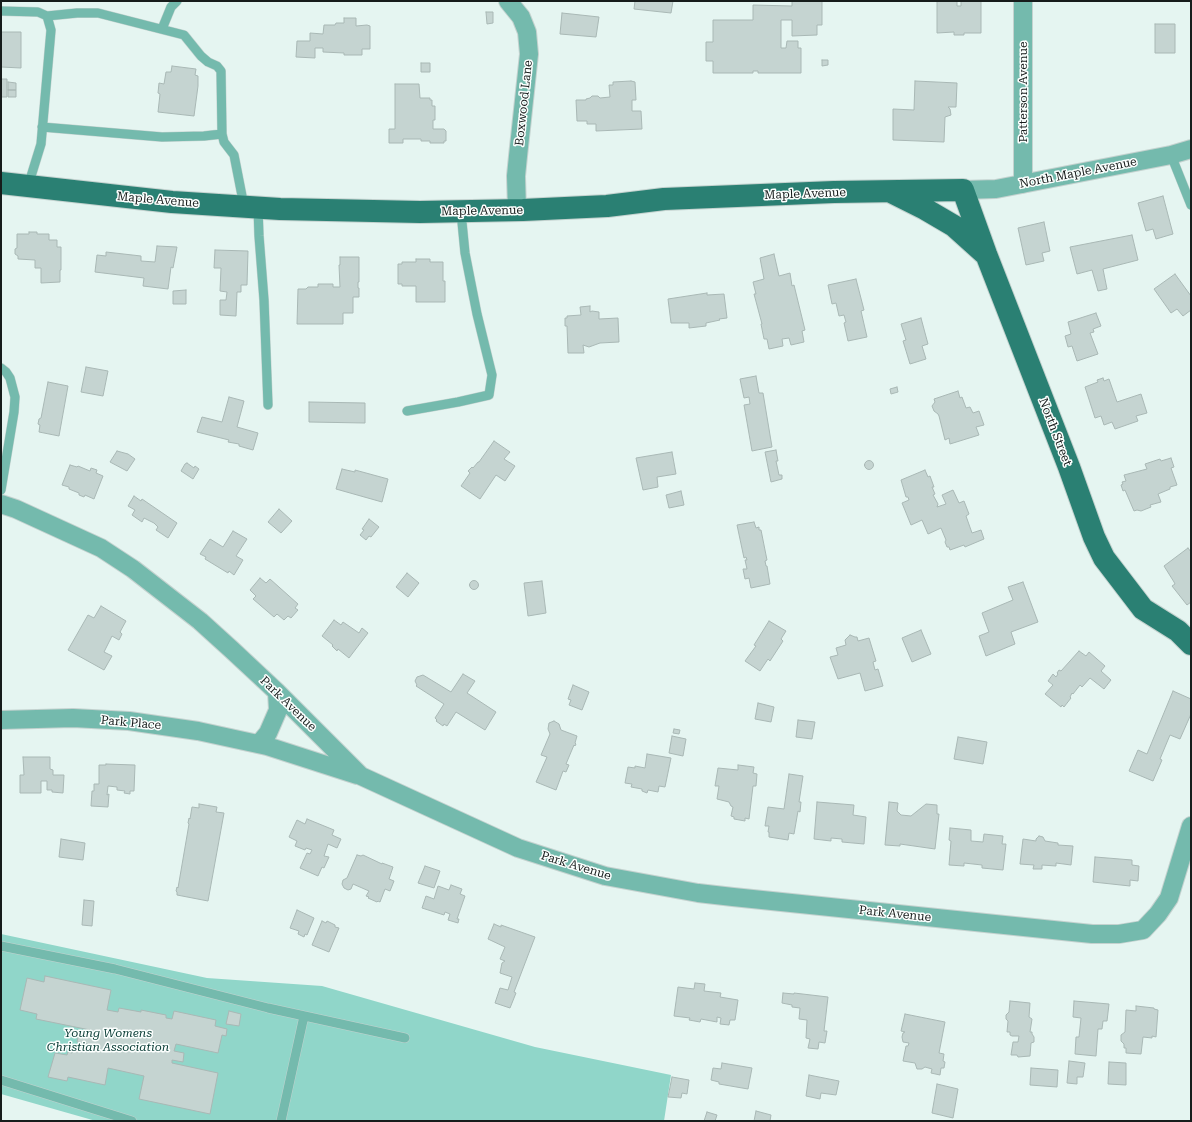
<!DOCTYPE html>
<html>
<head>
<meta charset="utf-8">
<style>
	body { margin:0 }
	#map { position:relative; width:1192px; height:1122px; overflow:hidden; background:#e5f5f1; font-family:"Roboto Serif",serif }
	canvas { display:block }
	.frame { position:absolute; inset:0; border:2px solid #161c1b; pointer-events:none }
</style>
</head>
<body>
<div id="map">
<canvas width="1192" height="1122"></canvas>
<div class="frame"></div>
</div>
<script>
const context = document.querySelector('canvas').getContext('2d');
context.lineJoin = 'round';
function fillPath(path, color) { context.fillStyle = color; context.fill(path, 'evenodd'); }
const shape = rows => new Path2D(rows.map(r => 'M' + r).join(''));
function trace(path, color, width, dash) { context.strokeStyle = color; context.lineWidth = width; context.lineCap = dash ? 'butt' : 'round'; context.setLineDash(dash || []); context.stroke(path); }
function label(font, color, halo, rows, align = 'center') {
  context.font = font + ' "Roboto Serif",serif'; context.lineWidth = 3; context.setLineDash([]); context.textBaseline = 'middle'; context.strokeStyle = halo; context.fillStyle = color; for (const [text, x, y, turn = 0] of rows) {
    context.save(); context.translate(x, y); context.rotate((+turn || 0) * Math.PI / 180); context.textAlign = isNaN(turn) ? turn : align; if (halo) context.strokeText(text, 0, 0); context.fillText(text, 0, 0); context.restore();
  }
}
fillPath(shape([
	[1,934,207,978,322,986,535,1047,671,1075,664,1121,96,1121,1,1094]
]), '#90d6c9');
const building = shape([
	[635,1,673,1,671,13,634,9,635,1],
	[792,1,822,1,822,25,817,25,817,35,792,36,792,20,781,20,781,48,786,48,787,41,798,41,798,48,801,48,801,73,758,73,758,71,753,71,753,73,713,73,713,61,706,61,706,42,713,42,713,20,753,20,753,5,792,6,792,1],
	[937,1,957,1,957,6,961,6,961,1,981,1,981,33,964,33,964,35,954,35,954,32,937,33,937,1],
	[486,12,493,12,493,23,487,24,486,12],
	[562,13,599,17,596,37,560,34,562,13],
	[344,18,356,18,356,26,367,25,370,26,370,49,362,49,362,55,344,55,344,53,323,52,323,48,315,48,315,58,296,57,297,41,310,41,310,33,323,34,324,25,335,25,336,23,344,23,344,18],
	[1155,24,1175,24,1175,53,1155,53,1155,24],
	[1,32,21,32,21,68,1,67,1,32],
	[822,60,828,60,828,65,822,66,822,60],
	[421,63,430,63,430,72,421,72,421,63],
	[172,66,196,69,195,75,198,76,198,86,194,116,158,112,160,94,158,93,159,83,164,84,166,72,171,72,172,66],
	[1,79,7,79,7,97,1,97,1,79],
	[631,81,635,82,636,100,632,100,632,111,641,111,642,129,596,131,596,124,587,124,587,121,577,121,576,100,586,100,586,99,590,98,592,96,598,96,600,98,610,97,609,85,613,85,613,82,631,81],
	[915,81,957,83,956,107,948,107,950,109,951,115,945,117,944,142,893,140,893,109,914,110,915,81],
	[8,82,16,83,16,90,8,90,8,82],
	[395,84,419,84,420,98,430,98,430,100,432,100,432,106,435,106,435,120,433,120,433,129,444,129,446,131,446,141,444,141,444,143,430,143,430,141,421,141,421,139,403,139,403,143,389,143,389,129,395,129,395,84],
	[8,90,16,90,16,97,8,97,8,90],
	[1163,196,1173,234,1156,239,1153,229,1146,231,1138,203,1163,196],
	[1044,222,1050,251,1042,253,1044,261,1026,265,1018,228,1044,222],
	[29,232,37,232,37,234,49,234,49,240,57,240,57,247,61,247,61,270,60,270,60,282,41,283,41,268,35,268,35,260,18,259,18,256,15,254,15,249,17,248,17,234,29,234,29,232],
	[1132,235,1138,260,1103,269,1107,289,1098,291,1092,270,1077,274,1070,247,1132,235],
	[157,246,177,247,173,268,171,267,168,289,143,286,144,278,95,272,97,255,106,256,106,252,141,256,141,261,155,262,157,246],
	[215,250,248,251,247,285,241,285,241,292,237,292,236,316,220,315,220,300,226,300,227,292,220,291,221,268,214,268,215,250],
	[774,254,779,276,790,273,792,286,794,285,805,330,802,331,804,342,791,345,789,338,782,339,783,346,769,349,767,339,764,339,761,324,762,324,754,294,756,294,753,282,764,279,760,258,774,254],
	[340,257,359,257,359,282,358,282,358,288,359,288,359,297,353,297,353,313,343,313,343,324,297,324,298,289,306,289,308,287,318,287,318,284,333,284,333,287,340,287,339,265,340,265,340,257],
	[416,259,430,259,430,262,443,262,443,281,445,281,445,302,416,302,416,286,402,286,402,284,398,284,398,264,402,264,402,262,416,262,416,259],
	[1175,274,1191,296,1191,310,1183,316,1177,309,1171,313,1154,289,1175,274],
	[856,279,864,310,861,311,867,337,848,341,844,323,846,322,844,315,839,316,836,303,832,304,828,285,856,279],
	[186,290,186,304,173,304,173,291,186,290],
	[707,293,707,295,724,294,727,318,719,319,720,320,706,323,706,326,689,328,689,323,671,323,668,299,707,293],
	[590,306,590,312,592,311,599,312,599,319,618,318,619,342,600,343,589,347,583,345,584,353,568,353,567,326,565,326,565,318,567,318,567,316,581,315,580,307,590,306],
	[1096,313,1101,326,1093,329,1094,332,1090,333,1098,354,1077,361,1072,346,1068,347,1065,336,1071,334,1068,322,1096,313],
	[921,318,928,344,922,346,926,359,910,364,903,341,906,340,901,324,921,318],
	[86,367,108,371,103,396,81,392,86,367],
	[756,376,759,393,763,393,772,447,752,451,744,405,750,404,749,397,744,398,740,379,756,376],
	[1103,378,1104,381,1109,379,1117,402,1141,394,1147,413,1136,416,1138,421,1115,429,1112,422,1104,425,1101,416,1095,418,1085,387,1098,382,1097,380,1103,378],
	[48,382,68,386,59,436,39,432,40,425,38,424,39,419,41,418,48,382],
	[897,387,898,392,891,394,890,389,897,387],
	[958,391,960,398,962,397,966,408,970,407,973,413,979,411,984,425,976,427,979,435,950,444,949,438,945,440,939,416,938,414,934,411,932,406,935,402,934,399,958,391],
	[229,397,244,401,237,427,258,433,253,450,239,446,239,444,228,442,229,440,197,432,202,417,222,422,229,397],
	[309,402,365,403,365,423,309,422,309,402],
	[494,441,510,452,504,459,515,466,505,481,496,475,480,499,461,486,470,473,468,471,472,467,473,468,478,462,479,462,494,441],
	[776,450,778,461,776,461,779,475,782,475,782,479,771,482,765,452,776,450],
	[117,451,128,454,135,459,127,471,110,462,117,451],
	[672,452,676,474,657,477,658,487,643,490,636,458,672,452],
	[1171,458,1174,467,1171,468,1177,485,1170,487,1170,489,1158,494,1161,502,1150,505,1151,507,1141,511,1137,510,1134,511,1125,490,1123,491,1121,485,1123,484,1122,482,1126,481,1124,475,1147,469,1145,464,1160,459,1161,461,1171,458],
	'864.5 465a4.5 4.5 0 1 1 9 0a4.5 4.5 0 1 1-9 0Z',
	[187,463,194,468,195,466,199,469,193,479,181,471,185,464,187,463],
	[70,465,77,467,78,466,90,471,91,468,97,470,96,473,103,476,94,499,85,495,84,497,79,495,79,493,69,489,69,487,62,485,70,465],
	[342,469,355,472,355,470,388,479,382,502,336,489,342,469],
	[925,470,928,477,930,476,934,487,932,487,935,494,933,495,938,504,937,507,946,504,942,495,953,490,959,503,964,501,969,514,966,516,972,533,981,530,984,539,965,547,964,545,950,550,949,547,947,547,945,542,946,540,941,528,928,534,922,520,911,525,902,503,909,500,908,497,906,497,901,480,925,470],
	[681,491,684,505,669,508,666,495,681,491],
	[134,496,141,501,142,499,177,523,168,538,156,530,158,527,154,523,144,518,142,522,132,515,135,510,128,506,134,496],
	[279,509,292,521,281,533,268,522,279,509],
	[369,519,379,527,371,537,369,536,366,540,360,535,364,530,362,529,369,519],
	[754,522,756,528,759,527,759,530,761,530,767,560,765,561,766,566,767,566,770,584,751,588,749,578,745,579,743,569,747,569,745,560,747,560,746,557,744,558,737,525,754,522],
	[233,531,247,539,236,556,243,560,234,575,229,571,228,573,205,559,206,557,200,554,210,539,223,547,233,531],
	[1188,548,1191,552,1191,602,1187,605,1172,586,1175,584,1174,582,1164,566,1188,548],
	[407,573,419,583,408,597,396,587,407,573],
	[260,578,266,583,270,579,298,604,295,608,298,610,291,618,288,616,284,620,277,614,274,617,253,599,256,596,250,590,260,578],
	'469.5 585a4.5 4.5 0 1 1 9 0a4.5 4.5 0 1 1-9 0Z',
	[542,581,546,613,528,616,524,583,542,581],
	[1023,582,1038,622,1011,632,1015,644,986,656,979,636,989,632,982,613,1013,600,1008,587,1023,582],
	[101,606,126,621,120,632,122,634,119,640,112,636,104,652,112,656,104,670,68,650,88,615,94,618,101,606],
	[334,620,341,625,343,622,359,633,362,628,368,633,349,658,338,649,337,651,332,646,333,645,322,636,334,620],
	[769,621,786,631,781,639,783,641,770,661,768,659,760,671,745,661,756,646,754,645,769,621],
	[921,630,931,654,912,662,902,638,921,630],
	[850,635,855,637,857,637,858,641,869,638,876,661,873,662,875,670,878,669,883,686,865,691,860,673,838,679,830,657,838,655,836,648,846,645,845,640,850,635],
	[1079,651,1086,656,1089,652,1105,666,1101,671,1111,680,1104,689,1090,678,1082,687,1080,685,1073,694,1072,693,1070,697,1071,698,1064,707,1062,705,1061,707,1045,694,1053,685,1048,681,1053,674,1056,677,1058,674,1057,673,1059,670,1061,671,1079,651],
	[463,674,475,681,467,693,496,712,485,730,456,712,447,726,444,724,443,726,436,721,437,720,435,718,444,704,416,686,417,685,415,681,417,677,423,675,451,692,463,674],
	[573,685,589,692,582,710,569,705,571,700,568,699,573,685],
	[1173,691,1191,699,1191,714,1180,739,1170,735,1160,759,1162,760,1153,781,1129,771,1138,750,1147,754,1173,691],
	[758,703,774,707,771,722,755,719,758,703],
	[798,720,815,722,812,739,796,737,798,720],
	[554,721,559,724,561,730,577,736,575,743,576,744,575,746,574,745,566,764,569,765,566,772,563,771,556,790,536,782,547,757,541,755,550,734,548,729,549,723,554,721],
	[674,729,680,730,679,734,673,733,674,729],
	[672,736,686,739,683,756,669,753,672,736],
	[958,737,987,742,983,764,954,759,958,737],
	[647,754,671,758,665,787,659,786,658,792,648,790,647,793,642,791,642,789,631,787,632,784,625,783,628,767,635,768,635,766,645,768,647,754],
	[23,757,50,757,50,769,53,770,53,775,64,775,63,793,52,792,52,790,47,790,47,781,41,781,41,793,20,793,20,775,24,775,23,757],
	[106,764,135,765,134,791,130,791,130,794,124,793,125,791,117,790,117,787,108,786,107,795,109,794,108,807,91,806,92,791,94,791,94,784,99,784,99,765,106,765,106,764],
	[738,765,754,767,753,773,757,774,756,786,753,786,749,819,745,818,745,821,734,819,734,817,731,816,733,807,731,806,729,802,717,799,719,786,715,786,718,768,738,770,738,765],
	[789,774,803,776,799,802,801,802,800,812,798,811,794,834,789,833,788,840,769,837,769,832,768,832,769,826,765,826,768,807,784,809,789,774],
	[817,802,854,805,853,815,866,817,864,844,842,842,842,839,831,838,831,841,814,839,817,802],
	[889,802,898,803,897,811,901,815,911,816,926,804,937,805,937,814,939,814,935,849,900,844,900,846,885,845,889,802],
	[199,804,217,807,216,812,224,813,208,901,177,895,177,892,176,891,177,887,178,888,189,824,188,823,189,818,190,819,192,807,199,808,199,804],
	[307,819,334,830,332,835,341,839,337,848,328,844,324,856,329,857,324,868,322,867,318,876,300,868,307,853,310,854,312,850,306,848,305,850,295,846,297,841,289,837,297,820,305,824,307,819],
	[950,828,971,830,971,841,983,842,984,834,1003,836,1002,844,1006,844,1003,870,982,868,982,865,964,863,964,866,949,865,951,841,949,840,950,828],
	[1039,836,1043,837,1045,841,1058,843,1058,845,1073,846,1071,865,1056,863,1056,866,1042,865,1042,869,1033,869,1034,865,1020,864,1023,839,1036,841,1036,839,1039,836],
	[61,839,85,843,83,860,59,857,61,839],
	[357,855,361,856,363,855,382,864,382,863,393,867,389,879,394,881,390,891,385,889,380,902,378,901,377,902,368,898,369,897,366,896,369,891,353,884,351,889,348,890,344,888,342,884,343,880,347,878,357,855],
	[1095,857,1132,860,1132,865,1139,866,1138,881,1130,880,1130,886,1093,882,1095,857],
	[425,866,440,871,434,888,418,883,425,866],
	[451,885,462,889,460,894,465,896,457,919,459,919,458,923,448,920,450,914,445,912,444,915,422,908,426,896,434,899,438,886,449,890,451,885],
	[84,900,94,901,92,926,82,925,84,900],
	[297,910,314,918,307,935,305,934,304,937,298,934,299,931,290,928,297,910],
	[322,921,326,923,327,921,335,925,335,927,339,928,329,952,312,945,322,921],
	[494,924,501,927,501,925,535,937,514,992,516,993,510,1008,495,1003,500,988,508,990,512,977,500,973,502,963,505,961,500,959,505,947,488,939,494,924],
	[45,976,111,990,107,1010,118,1012,119,1008,141,1012,141,1010,166,1015,166,1018,172,1019,174,1011,216,1020,215,1026,227,1029,226,1036,222,1035,218,1053,176,1044,174,1051,184,1053,183,1062,172,1060,172,1063,218,1073,210,1114,139,1099,144,1076,108,1068,105,1085,68,1077,67,1081,48,1077,55,1053,67,1055,68,1052,72,1053,74,1046,86,1049,88,1044,77,1042,79,1033,89,1036,90,1030,36,1019,37,1014,20,1010,27,978,44,982,45,976],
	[695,983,705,984,704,991,721,993,720,997,738,1000,735,1020,730,1020,729,1025,720,1024,721,1018,717,1017,717,1022,701,1019,700,1022,689,1020,690,1018,674,1016,678,987,694,989,695,983],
	[783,993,794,994,794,993,828,997,824,1031,827,1031,825,1043,819,1042,818,1049,808,1048,810,1039,806,1038,807,1020,799,1019,800,1008,792,1007,792,1005,782,1003,783,993],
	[1010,1001,1030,1003,1029,1017,1032,1019,1030,1032,1032,1032,1032,1034,1034,1037,1034,1042,1031,1043,1030,1056,1018,1057,1017,1055,1011,1055,1013,1042,1018,1042,1019,1036,1012,1036,1010,1035,1010,1032,1007,1032,1008,1021,1006,1019,1006,1015,1009,1012,1010,1001],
	[1074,1001,1109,1004,1107,1021,1103,1021,1102,1029,1098,1029,1096,1056,1075,1054,1076,1037,1079,1037,1081,1018,1073,1017,1074,1001],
	[1136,1006,1154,1008,1154,1009,1158,1010,1156,1037,1152,1036,1152,1038,1143,1037,1141,1054,1126,1053,1126,1048,1124,1048,1124,1044,1121,1041,1121,1035,1125,1032,1126,1010,1136,1011,1136,1006],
	[229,1011,241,1014,239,1026,226,1024,229,1011],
	[905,1014,945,1022,939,1053,944,1054,943,1061,945,1062,944,1068,941,1068,940,1075,931,1073,932,1069,925,1067,922,1069,917,1069,915,1063,903,1061,906,1046,908,1046,909,1043,903,1042,902,1037,903,1033,905,1032,901,1031,905,1014],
	[1069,1061,1085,1063,1083,1077,1077,1077,1077,1084,1067,1083,1069,1061],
	[1109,1062,1126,1063,1126,1085,1108,1084,1109,1062],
	[722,1063,752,1068,748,1089,719,1084,719,1082,711,1080,713,1068,721,1069,722,1063],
	[1031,1068,1058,1070,1057,1087,1030,1085,1031,1068],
	[809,1075,839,1081,836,1095,821,1093,820,1099,806,1096,809,1075],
	[672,1077,689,1080,687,1094,682,1093,681,1098,668,1097,672,1077],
	[937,1084,958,1089,953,1118,932,1113,937,1084],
	[756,1111,771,1115,770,1121,754,1121,756,1111],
	[707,1112,717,1115,715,1121,717,1121,704,1121,707,1112]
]);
fillPath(building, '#c5d4d1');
trace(building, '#a9b8b5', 1);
const service = shape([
	[1,11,38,12,47,16,51,30,41,144,28,186],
	[47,16,77,13,98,13,184,35,201,56,208,62,217,66,221,71,222,134,224,142,234,155,244,206],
	[162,29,171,7,177,1],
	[42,127,162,137,204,136,222,134],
	[1171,155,1191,205],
	[258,208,259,236,264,300,268,405],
	[1,368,6,372,10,378,15,397,14,412,1,490],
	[407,411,458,402,489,395,492,375,477,314,465,253,461,212],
	[1,946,115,969,268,1008,405,1038],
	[1,1080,132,1121],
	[281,1121,304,1016]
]);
const minor = shape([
	[508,1,521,17,527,32,529,54,518,156,516,176,517,210],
	[1023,184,1023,1],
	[963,190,996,189,1171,155,1191,149],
	[1,504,16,509,101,548,133,569,200,621,232,650,277,692,361,776,518,848,605,876,698,893,733,897,1092,934,1119,934,1143,930,1158,914,1169,898,1191,826],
	[1,720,73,718,129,721,198,731,267,746,357,775],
	[259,744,268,733,278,710,277,692]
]);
const primary = shape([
	[1,183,172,202,280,209,420,212,523,210,607,206,664,199,834,192,963,190,986,254,1069,467,1094,537,1104,558,1143,609,1178,631,1191,644],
	[893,193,925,209,954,226,984,253]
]);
trace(service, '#c4d2cf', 10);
trace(minor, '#c4d2cf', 20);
trace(primary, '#c4d2cf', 24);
trace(service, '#74baad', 9);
trace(minor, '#74baad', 18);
trace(primary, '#2a8073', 22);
label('12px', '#161c1b', '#fcfffe', [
	["Patterson Avenue",1023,92,-90],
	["Boxwood Lane",524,103,-84],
	["North Maple Avenue",1078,173,-11],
	["Maple Avenue",805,194,-2],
	["Maple Avenue",158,200,5],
	["Maple Avenue",482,211,-1],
	["North Street",1055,432,69],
	["Park Avenue",288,704,44],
	["Park Place",131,723,5],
	["Park Avenue",576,866,17],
	["Park Avenue",895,914,6]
]);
label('italic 12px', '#0b3e37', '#fcfffe', [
	["Young Womens",108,1033],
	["Christian Association",108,1047]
]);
</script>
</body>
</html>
